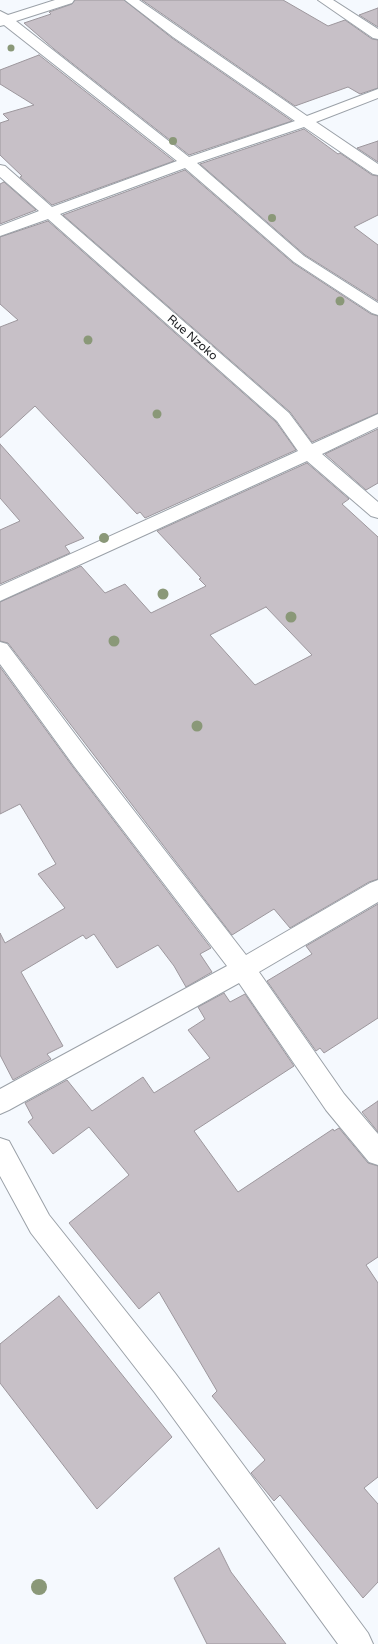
<!DOCTYPE html>
<html>
<head>
<meta charset="utf-8">
<style>
	body { margin:0 }
	canvas { display:block; background:#f5f9fe }
</style>
</head>
<body>
<canvas width="378" height="1644"></canvas>
<script>
const context = document.querySelector('canvas').getContext('2d');
context.lineJoin = 'round';
function fillPath(path, color) { context.fillStyle = color; context.fill(path, 'evenodd'); }
const shape = rows => new Path2D(rows.map(r => 'M' + r).join(''));
function trace(path, color, width, dash) { context.strokeStyle = color; context.lineWidth = width; context.lineCap = dash ? 'butt' : 'round'; context.setLineDash(dash || []); context.stroke(path); }
function label(font, color, halo, rows, align = 'center') {
  context.font = font + ' "Varela Round",sans-serif'; context.lineWidth = 3.5; context.setLineDash([]); context.textBaseline = 'middle'; context.strokeStyle = halo; context.fillStyle = color; for (const [text, x, y, turn = 0] of rows) {
    context.save(); context.translate(x, y); context.rotate((+turn || 0) * Math.PI / 180); context.textAlign = isNaN(turn) ? turn : align; if (halo) context.strokeText(text, 0, 0); context.fillText(text, 0, 0); context.restore();
  }
}
const building = shape([
	[75,0,124,0,172,38,292,121,189,155,54,49,24,23,51,14,49,12,72,4,75,0],
	[142,0,283,0,328,26,345,20,372,39,378,40,378,88,360,94,348,87,295,106,142,0],
	[378,8,378,27,359,15,378,8],
	[39,55,174,161,52,205,20,177,22,176,0,155,0,123,9,120,3,114,34,105,0,84,0,70,39,55],
	[304,129,338,154,340,153,372,175,378,176,378,215,354,227,378,245,378,301,305,255,200,164,304,129],
	[378,141,378,162,357,148,378,141],
	[185,170,293,263,371,314,378,316,378,413,312,442,290,412,63,215,185,170],
	[4,182,36,210,0,224,0,184,4,182],
	[48,221,276,422,296,450,145,518,140,512,137,514,35,406,0,438,0,327,18,320,0,304,0,237,48,221],
	[378,429,378,483,366,490,325,454,378,429],
	[0,444,84,538,65,546,70,553,0,584,0,530,20,521,0,498,0,444],
	[307,463,349,499,342,504,378,537,378,879,369,882,290,928,274,909,232,935,8,643,0,641,0,602,81,566,105,593,125,584,151,613,206,586,199,579,201,578,157,531,307,463],
	[266,607,312,655,255,685,210,635,266,607],
	[0,667,73,767,211,948,200,954,212,972,186,987,174,966,158,945,117,968,94,934,86,939,83,935,21,972,63,1046,47,1054,51,1059,13,1080,0,1055,0,933,5,943,65,908,38,874,56,864,20,804,0,814,0,667],
	[378,904,378,1018,324,1053,320,1048,316,1051,267,981,312,954,306,946,378,904],
	[224,993,230,1002,245,994,294,1066,194,1131,238,1192,333,1129,334,1131,339,1128,368,1163,378,1166,378,1257,366,1265,378,1283,378,1477,364,1488,378,1504,378,1582,363,1598,280,1495,274,1501,251,1473,265,1460,212,1396,217,1391,159,1292,139,1309,69,1223,129,1175,89,1127,53,1154,28,1122,33,1118,25,1103,67,1080,92,1111,143,1077,154,1093,210,1058,188,1030,205,1019,198,1007,224,993],
	[378,1101,378,1132,362,1112,378,1101],
	[59,1296,172,1437,97,1509,0,1383,0,1344,59,1296],
	[219,1548,231,1572,286,1644,207,1644,174,1578,219,1548]
]);
fillPath(building, '#c7c0c7');
trace(building, '#9d979d', 1);
const lane = shape([
	[0,1138,9,1141,49,1215,175,1373,368,1633,373,1644,338,1644,155,1393,31,1233,0,1176,0,1138]
]);
const street = shape([
	[55,0,74,0,72,3,16,21,189,157,295,121,173,37,125,0,139,0,307,116,378,89,378,98,316,122,378,164,378,175,373,174,304,127,197,163,304,256,378,303,378,315,372,313,294,262,185,168,60,214,289,413,312,444,378,414,378,427,322,454,378,502,378,518,371,516,307,461,0,601,0,586,298,451,277,421,48,219,0,236,0,226,39,211,0,177,0,165,5,166,52,207,177,161,4,25,0,26,0,11,8,15,55,0],
	[318,0,333,0,378,29,378,39,373,38,318,0],
	[0,642,7,644,90,754,246,955,370,883,378,880,378,902,259,972,344,1094,378,1134,378,1165,369,1162,326,1110,239,983,9,1110,0,1114,0,1089,227,966,74,766,0,664,0,642]
]);
trace(lane, '#9ba1a8', 2);
trace(street, '#9ba1a8', 2);
fillPath(lane, '#fff');
fillPath(street, '#fff');
context.fillStyle = '#8a9878';
for (const [x, y, r] of [
	[11,48,3.5],
	[173,141,4],
	[272,218,4],
	[340,301,4.5],
	[88,340,4.5],
	[157,414,4.5],
	[104,538,5],
	[163,594,5.5],
	[291,617,5.5],
	[114,641,5.5],
	[197,726,5.5],
	[39,1587,8]
]) { context.beginPath(); context.arc(x, y, r, 0, 2 * Math.PI); context.fill(); }
label('12px', '#202225', '#fff', [
	["Rue Nzoko",192,338,41]
]);
</script>
</body>
</html>
